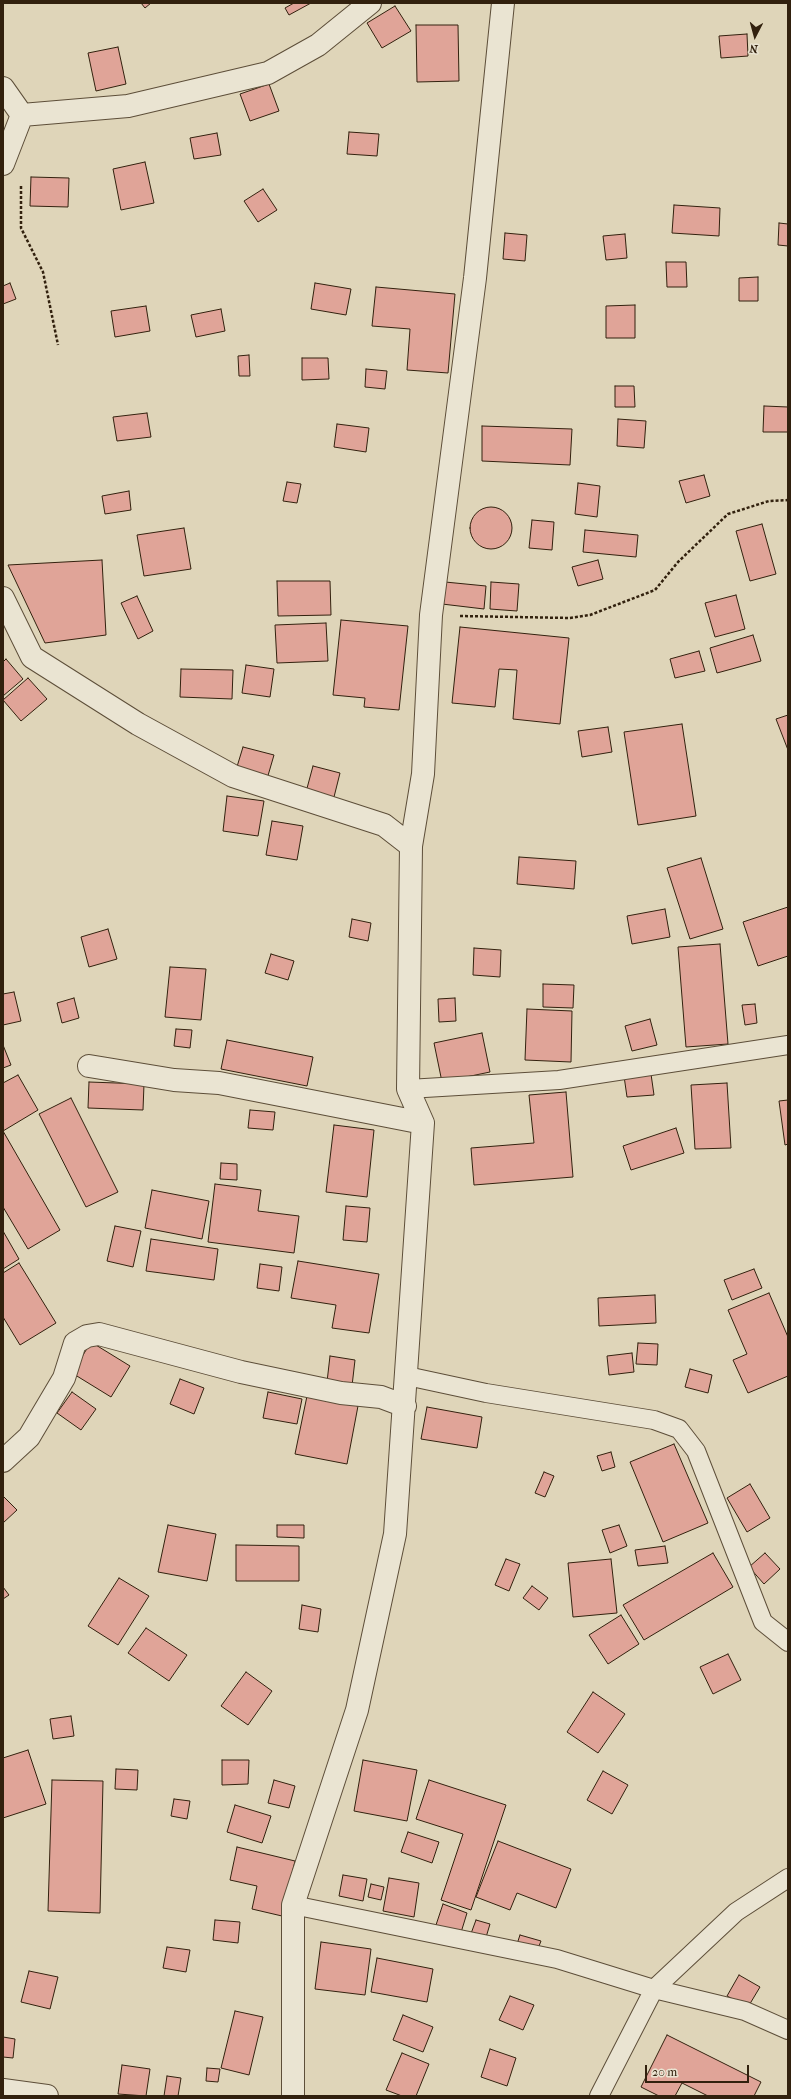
<!DOCTYPE html>
<html>
<head>
<meta charset="utf-8">
<style>
	body { margin:0 }
	#map { position:relative; width:791px; height:2099px; overflow:hidden; background:#dfd5b9; font-family:"IM FELL French Canon",serif }
	canvas { display:block }
	.frame { position:absolute; inset:0; border:4px solid #32210e; pointer-events:none }
	.north { position:absolute; left:735px; top:16px; width:40px; height:40px; -webkit-text-stroke:3px #eae4d2; paint-order:stroke; rotate:186deg; font-size:11px; font-weight:700; line-height:16px; text-align:center; color:#32210e }
	.north::after { content:''; display:block; margin:auto; width:14px; height:18px; background:#32210e; clip-path:polygon(50% 0,100% 100%,50% 72%,0 100%) }
	.scale { position:absolute; left:645px; top:2065px; width:104px; height:18px; box-sizing:border-box; border:2px solid #32210e; border-top:0; padding-left:5px; font-size:12px; line-height:14px; white-space:nowrap; color:#32210e; -webkit-text-stroke:3px #eae4d2; paint-order:stroke }
</style>
</head>
<body>
<div id="map">
<canvas width="791" height="2099"></canvas>
<div class="frame"></div>
<div class="north">N</div>
<div class="scale">20 m</div>
</div>
<script>
const context = document.querySelector('canvas').getContext('2d');
context.lineJoin = 'round';
function fillPath(path, color) { context.fillStyle = color; context.fill(path, 'evenodd'); }
const shape = rows => new Path2D(rows.map(r => 'M' + r).join(''));
function trace(path, color, width, dash) { context.strokeStyle = color; context.lineWidth = width; context.lineCap = dash ? 'butt' : 'round'; context.setLineDash(dash || []); context.stroke(path); }
const building = shape([
	[141,3,151,3,145,8,141,3],
	[294,3,311,3,289,15,285,8,294,3],
	[395,6,411,31,382,48,367,23,395,6],
	[416,25,458,25,459,81,417,82,416,25],
	[747,34,748,56,721,58,719,36,747,34],
	[118,47,126,84,96,91,88,53,118,47],
	[269,84,279,111,250,121,240,94,269,84],
	[349,132,379,134,377,156,347,154,349,132],
	[217,133,221,155,194,159,190,138,217,133],
	[145,162,154,203,121,210,113,169,145,162],
	[31,177,69,178,68,207,30,206,31,177],
	[263,189,277,210,258,222,244,201,263,189],
	[674,205,720,208,719,236,672,233,674,205],
	[779,223,788,224,788,246,778,245,779,223],
	[505,233,527,235,525,261,503,259,505,233],
	[625,234,627,258,606,260,603,236,625,234],
	[666,262,686,262,687,287,667,287,666,262],
	[758,277,758,301,739,301,739,278,758,277],
	[10,283,16,299,3,304,3,286,10,283],
	[315,283,351,289,346,315,311,309,315,283],
	[376,287,455,294,448,373,407,370,410,329,372,326,376,287],
	[635,305,635,338,606,338,606,306,635,305],
	[146,306,150,331,115,337,111,311,146,306],
	[221,309,225,331,196,337,191,315,221,309],
	[249,355,250,376,239,376,238,356,249,355],
	[302,358,328,358,329,379,302,380,302,358],
	[366,369,387,371,385,389,365,387,366,369],
	[615,386,634,386,635,407,615,407,615,386],
	[764,406,788,407,788,432,763,432,764,406],
	[147,413,151,437,117,441,113,417,147,413],
	[618,419,646,421,644,448,617,446,618,419],
	[337,424,369,428,366,452,334,447,337,424],
	[482,426,572,429,570,465,482,461,482,426],
	[704,475,710,496,686,503,679,481,704,475],
	[287,482,301,484,297,503,283,501,287,482],
	[578,483,600,486,597,517,575,514,578,483],
	[129,491,131,510,105,514,102,496,129,491],
	'470 528a21 21 0 1 1 42 0a21 21 0 1 1-42 0Z',
	[532,520,554,522,552,550,529,548,532,520],
	[762,524,776,574,750,581,736,531,762,524],
	[184,528,191,569,144,576,137,535,184,528],
	[585,530,638,535,636,557,583,552,585,530],
	[102,560,106,635,45,643,8,565,102,560],
	[598,560,603,579,578,586,572,567,598,560],
	[277,581,330,581,331,615,278,616,277,581],
	[445,582,486,586,484,609,442,604,445,582],
	[491,582,519,584,517,611,490,609,491,582],
	[736,595,745,629,715,637,705,603,736,595],
	[137,596,153,631,138,639,121,603,137,596],
	[341,620,408,626,399,710,364,707,365,698,333,695,341,620],
	[326,623,328,661,277,663,275,625,326,623],
	[460,627,569,638,560,724,513,719,517,670,499,669,495,707,452,703,460,627],
	[753,635,761,661,717,673,710,648,753,635],
	[699,651,705,671,675,678,670,659,699,651],
	[6,659,23,679,3,696,3,662,6,659],
	[246,665,274,669,270,697,242,693,246,665],
	[181,669,233,670,232,699,180,697,181,669],
	[28,678,47,699,21,721,3,700,28,678],
	[788,715,788,750,776,719,788,715],
	[682,724,696,816,638,825,624,732,682,724],
	[608,727,612,752,582,757,578,731,608,727],
	[243,747,274,755,267,779,236,770,243,747],
	[313,766,340,773,334,797,306,792,313,766],
	[227,796,264,801,258,836,223,831,227,796],
	[272,821,303,826,297,860,266,855,272,821],
	[519,857,576,861,574,889,517,884,519,857],
	[701,858,723,929,690,939,667,868,701,858],
	[788,907,788,956,758,966,743,922,788,907],
	[665,909,670,937,632,944,627,916,665,909],
	[352,919,371,923,368,941,349,937,352,919],
	[108,929,117,959,89,967,81,937,108,929],
	[720,944,728,1044,686,1047,678,947,720,944],
	[474,948,501,950,500,977,473,975,474,948],
	[271,954,294,961,288,980,265,973,271,954],
	[170,967,206,969,201,1020,165,1017,170,967],
	[543,984,574,985,573,1008,543,1007,543,984],
	[14,992,21,1021,3,1025,3,994,14,992],
	[74,998,79,1018,62,1023,57,1003,74,998],
	[455,998,456,1021,439,1022,438,999,455,998],
	[755,1004,757,1023,745,1025,742,1005,755,1004],
	[527,1009,572,1011,571,1062,525,1060,527,1009],
	[650,1019,657,1045,632,1051,625,1026,650,1019],
	[176,1029,192,1030,190,1048,174,1046,176,1029],
	[482,1033,490,1072,442,1082,434,1043,482,1033],
	[227,1040,313,1057,307,1086,221,1069,227,1040],
	[3,1045,11,1065,3,1068,3,1045],
	[651,1074,654,1095,627,1097,624,1076,651,1074],
	[18,1075,38,1110,3,1131,3,1083,18,1075],
	[89,1082,144,1084,143,1110,88,1108,89,1082],
	[727,1083,731,1148,695,1149,691,1085,727,1083],
	[566,1092,573,1177,474,1185,471,1148,534,1143,529,1095,566,1092],
	[71,1098,118,1192,86,1207,39,1114,71,1098],
	[788,1100,788,1144,785,1145,779,1101,788,1100],
	[250,1110,275,1112,273,1130,248,1128,250,1110],
	[334,1125,374,1130,367,1197,326,1192,334,1125],
	[676,1128,684,1153,631,1170,623,1146,676,1128],
	[3,1131,60,1230,28,1249,3,1207,3,1131],
	[221,1163,237,1164,237,1180,220,1179,221,1163],
	[215,1184,261,1190,258,1211,299,1216,294,1253,208,1242,215,1184],
	[152,1190,209,1201,202,1239,145,1228,152,1190],
	[346,1206,370,1208,367,1242,343,1240,346,1206],
	[115,1226,141,1231,133,1267,107,1261,115,1226],
	[3,1231,19,1259,3,1269,3,1231],
	[151,1239,218,1249,214,1280,146,1271,151,1239],
	[298,1261,379,1274,369,1333,332,1328,336,1305,291,1298,298,1261],
	[19,1263,56,1323,20,1345,3,1317,3,1273,19,1263],
	[260,1264,282,1267,279,1291,257,1288,260,1264],
	[754,1269,762,1288,732,1300,724,1280,754,1269],
	[769,1293,788,1337,788,1376,748,1393,733,1360,747,1354,728,1310,769,1293],
	[655,1295,656,1323,599,1326,598,1298,655,1295],
	[91,1342,130,1366,111,1397,72,1373,91,1342],
	[638,1343,658,1344,657,1365,636,1364,638,1343],
	[632,1353,634,1372,609,1375,607,1356,632,1353],
	[330,1356,355,1360,352,1386,327,1382,330,1356],
	[690,1369,712,1375,708,1393,685,1387,690,1369],
	[180,1379,204,1388,194,1414,170,1404,180,1379],
	[72,1392,96,1409,81,1430,57,1413,72,1392],
	[268,1392,302,1399,297,1424,263,1418,268,1392],
	[307,1396,358,1406,347,1464,295,1454,307,1396],
	[427,1407,482,1417,477,1448,421,1439,427,1407],
	[674,1444,708,1523,663,1542,630,1462,674,1444],
	[611,1452,615,1467,602,1471,597,1456,611,1452],
	[544,1472,554,1476,545,1497,535,1493,544,1472],
	[750,1484,770,1518,747,1532,727,1498,750,1484],
	[3,1496,17,1510,3,1523,3,1496],
	[168,1525,216,1534,207,1581,158,1572,168,1525],
	[277,1525,304,1525,304,1538,277,1537,277,1525],
	[619,1525,627,1546,610,1553,602,1530,619,1525],
	[236,1545,299,1546,299,1581,236,1581,236,1545],
	[665,1546,668,1563,638,1566,635,1550,665,1546],
	[713,1553,733,1587,644,1640,623,1605,713,1553],
	[765,1553,780,1569,764,1584,749,1567,765,1553],
	[506,1559,520,1564,509,1591,495,1585,506,1559],
	[611,1559,617,1613,573,1617,568,1563,611,1559],
	[119,1578,149,1596,118,1645,88,1626,119,1578],
	[532,1586,548,1598,539,1610,523,1598,532,1586],
	[3,1587,9,1595,3,1599,3,1587],
	[302,1605,321,1609,318,1632,299,1629,302,1605],
	[621,1615,639,1644,608,1664,589,1635,621,1615],
	[146,1628,187,1655,169,1681,128,1653,146,1628],
	[728,1654,741,1680,713,1694,700,1667,728,1654],
	[246,1672,272,1691,248,1725,221,1706,246,1672],
	[593,1692,625,1714,598,1753,567,1732,593,1692],
	[71,1716,74,1736,53,1739,50,1719,71,1716],
	[28,1750,46,1804,3,1818,3,1758,28,1750],
	[222,1760,249,1760,248,1784,222,1785,222,1760],
	[363,1760,417,1770,407,1821,354,1811,363,1760],
	[116,1769,138,1770,137,1790,115,1789,116,1769],
	[603,1771,628,1785,612,1814,587,1800,603,1771],
	[52,1780,103,1781,100,1913,48,1911,52,1780],
	[274,1780,295,1786,289,1808,268,1803,274,1780],
	[429,1780,506,1805,471,1910,441,1900,463,1834,416,1819,429,1780],
	[174,1799,190,1801,187,1819,171,1816,174,1799],
	[235,1805,271,1816,262,1843,227,1832,235,1805],
	[408,1832,439,1842,432,1863,401,1852,408,1832],
	[498,1841,571,1869,556,1908,517,1893,510,1910,476,1897,498,1841],
	[237,1847,295,1861,282,1916,252,1909,257,1886,230,1880,237,1847],
	[343,1875,367,1879,363,1901,339,1896,343,1875],
	[389,1878,419,1883,414,1917,383,1911,389,1878],
	[371,1884,384,1887,381,1900,368,1897,371,1884],
	[443,1904,467,1913,459,1939,434,1931,443,1904],
	[215,1920,240,1922,238,1943,213,1940,215,1920],
	[476,1920,490,1924,484,1944,469,1939,476,1920],
	[520,1935,541,1941,535,1956,515,1950,520,1935],
	[321,1942,371,1949,365,1995,315,1989,321,1942],
	[167,1947,190,1950,186,1972,163,1968,167,1947],
	[377,1958,433,1969,427,2002,371,1992,377,1958],
	[29,1971,58,1977,50,2009,21,2002,29,1971],
	[739,1975,760,1987,748,2007,727,1996,739,1975],
	[510,1996,534,2005,523,2030,499,2020,510,1996],
	[235,2011,263,2017,249,2075,221,2068,235,2011],
	[403,2015,433,2027,423,2052,393,2040,403,2015],
	[667,2035,761,2082,754,2096,708,2096,682,2083,675,2096,659,2096,641,2087,667,2035],
	[3,2037,15,2039,13,2058,3,2057,3,2037],
	[490,2049,516,2058,507,2086,481,2077,490,2049],
	[402,2053,429,2064,416,2096,402,2096,386,2090,402,2053],
	[122,2065,150,2069,146,2096,118,2094,122,2065],
	[207,2068,220,2069,218,2082,206,2081,207,2068],
	[167,2076,181,2078,178,2096,164,2096,167,2076]
]);
fillPath(building, '#e0a498');
trace(building, '#32210e', 1);
const lane = shape([
	[408,1089,559,1080,788,1045],
	[407,1376,486,1393,654,1420,679,1429,696,1451,763,1622,788,1642],
	[293,1905,557,1959,654,1989,745,2011,788,2030],
	[599,2096,654,1989,736,1912,788,1878]
]);
const street = shape([
	[3,88,22,115],
	[3,164,22,115,128,106,268,73,318,45,370,3],
	[3,598,32,657,138,724,233,776,384,825,411,846],
	[89,1066,174,1080,219,1083,423,1123],
	[3,1461,29,1437,64,1378,75,1343,87,1336,99,1334,241,1372,341,1393,381,1397,405,1406],
	[3,2090,47,2096],
	[293,2096,293,1905,357,1710,395,1534,423,1123,408,1089,411,846,423,774,431,615,475,278,503,3]
]);
trace(lane, '#5d4e39', 20);
trace(street, '#5d4e39', 24);
trace(shape([
	[21,186,21,228,43,272,58,345],
	[460,616,570,618,590,615,655,590,678,562,728,514,769,501,788,500]
]), '#32210e', 2.5, [3, 2]);
trace(lane, '#eae4d2', 18);
trace(street, '#eae4d2', 22);
</script>
</body>
</html>
